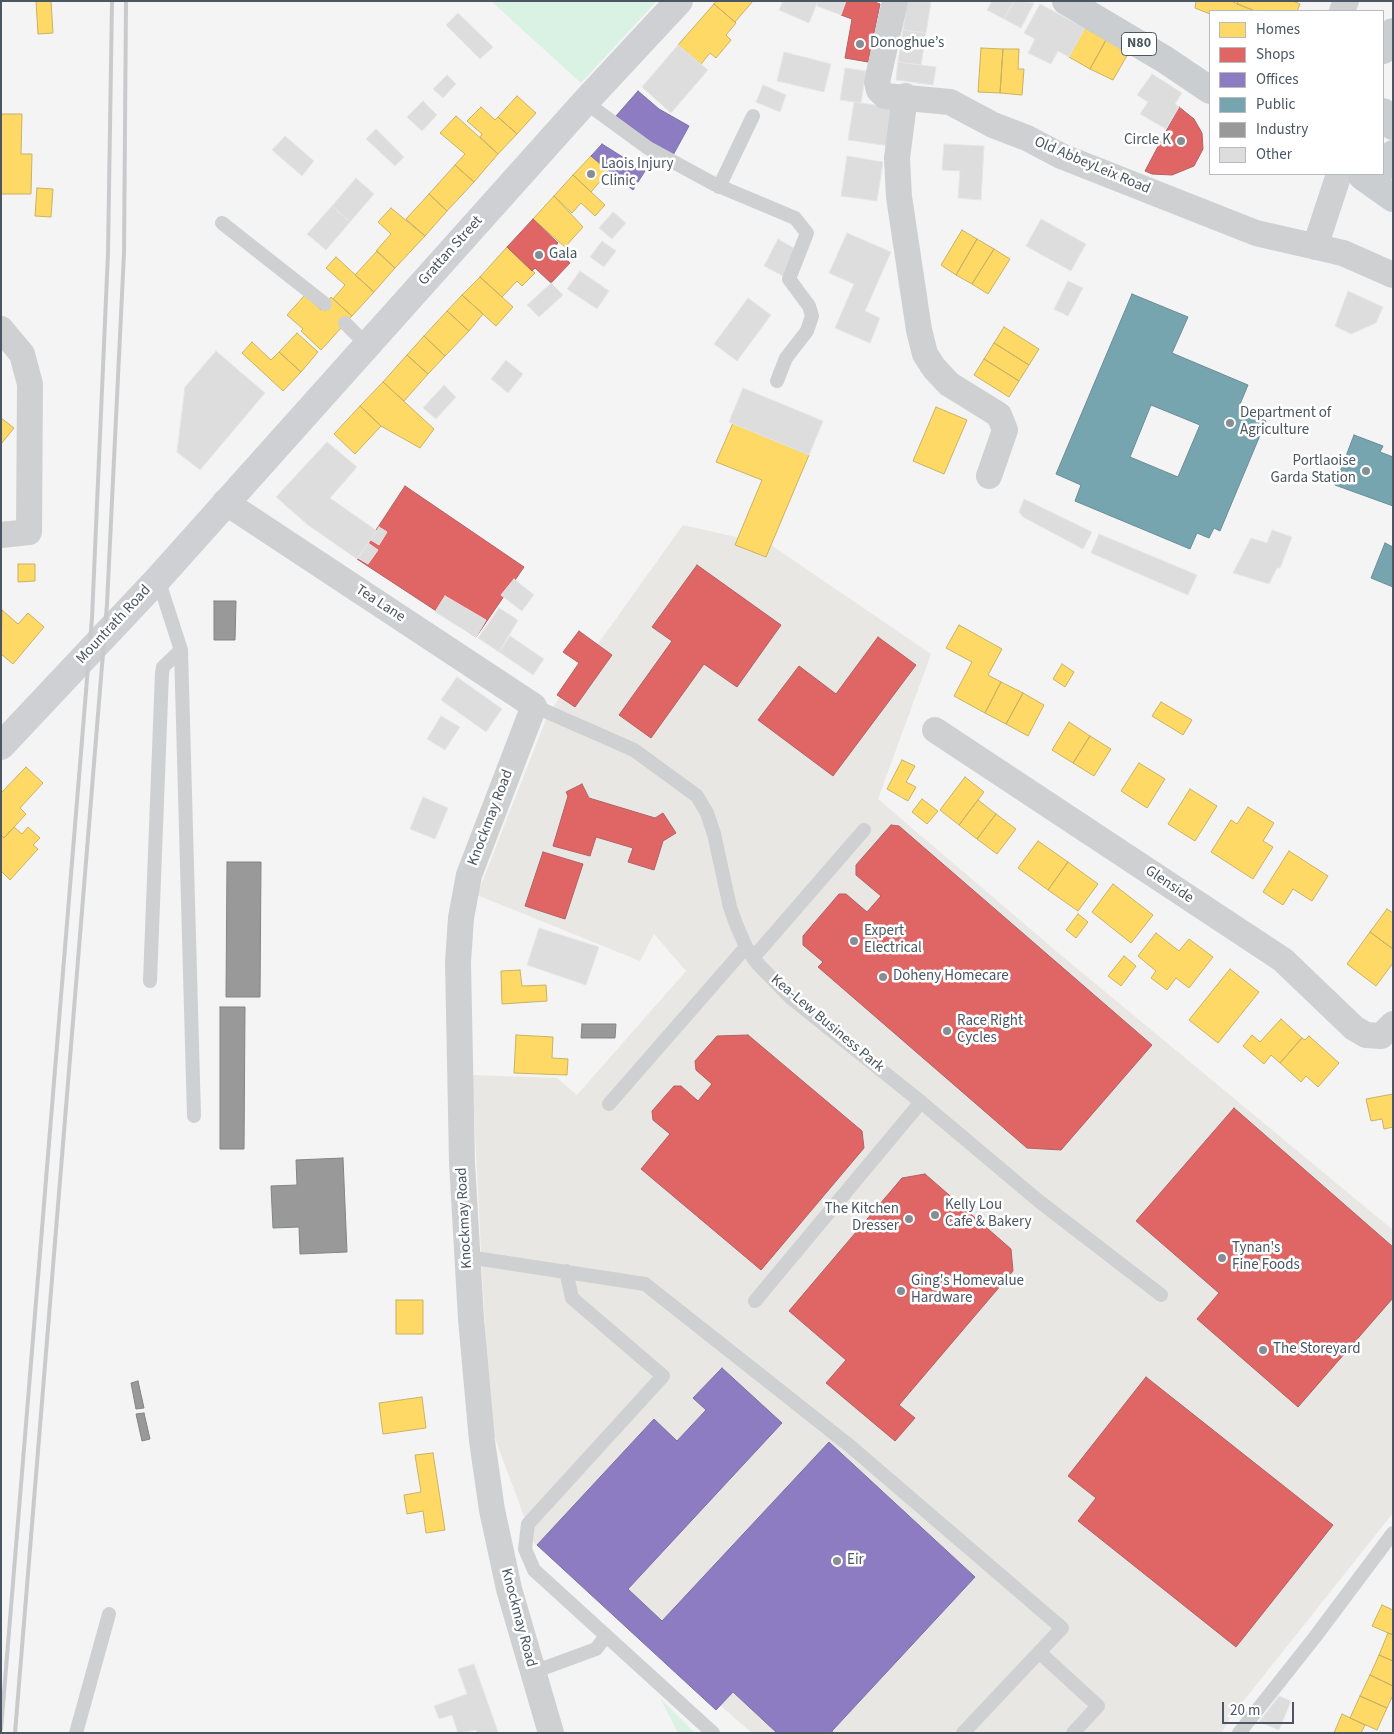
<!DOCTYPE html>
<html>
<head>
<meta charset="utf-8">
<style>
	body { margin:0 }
	#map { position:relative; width:1394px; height:1734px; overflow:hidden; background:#f4f4f4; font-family:"Source Sans 3",sans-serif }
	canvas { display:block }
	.frame { position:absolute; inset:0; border:2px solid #4a5661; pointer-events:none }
	.legend { position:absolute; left:1209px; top:10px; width:175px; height:165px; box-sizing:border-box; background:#fff; border:1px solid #b7bbc0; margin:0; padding:6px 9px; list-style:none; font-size:15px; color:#4a5661 }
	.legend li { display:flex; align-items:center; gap:10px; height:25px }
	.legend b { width:25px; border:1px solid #b7bbc0 }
	.scale { position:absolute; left:1222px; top:1702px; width:72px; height:22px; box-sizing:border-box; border:2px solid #4a5661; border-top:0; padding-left:6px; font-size:15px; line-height:18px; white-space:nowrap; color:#4a5661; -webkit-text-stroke:4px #fff; paint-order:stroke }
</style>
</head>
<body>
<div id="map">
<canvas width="1394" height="1734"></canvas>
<div class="frame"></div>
<ul class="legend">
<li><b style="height:14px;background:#ffd966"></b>Homes</li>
<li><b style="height:14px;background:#e06666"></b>Shops</li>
<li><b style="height:14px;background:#8e7cc3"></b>Offices</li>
<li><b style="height:14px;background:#76a5af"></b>Public</li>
<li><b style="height:14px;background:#999"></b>Industry</li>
<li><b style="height:14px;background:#ddddde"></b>Other</li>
</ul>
<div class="scale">20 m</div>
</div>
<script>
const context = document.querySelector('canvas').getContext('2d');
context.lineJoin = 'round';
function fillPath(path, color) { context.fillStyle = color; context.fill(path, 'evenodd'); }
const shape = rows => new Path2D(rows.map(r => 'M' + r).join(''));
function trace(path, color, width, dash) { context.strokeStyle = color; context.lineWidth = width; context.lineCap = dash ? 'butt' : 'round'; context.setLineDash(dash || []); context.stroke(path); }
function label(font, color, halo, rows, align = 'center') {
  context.font = font + ' "Source Sans 3",sans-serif'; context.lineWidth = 5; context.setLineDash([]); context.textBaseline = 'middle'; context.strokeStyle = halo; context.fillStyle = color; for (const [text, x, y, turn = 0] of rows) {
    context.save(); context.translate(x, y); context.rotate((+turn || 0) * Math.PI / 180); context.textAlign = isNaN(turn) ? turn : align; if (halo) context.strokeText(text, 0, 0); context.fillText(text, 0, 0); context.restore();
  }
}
fillPath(shape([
	[683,525,771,545,931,654,878,799,1062,956,1393,1230,1393,1513,1230,1718,1222,1733,752,1733,534,1543,490,1425,472,1075,557,1078,577,1095,686,971,654,934,640,961,477,895,548,714]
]), '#e8e7e3');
fillPath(shape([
	[491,1,655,1,655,3,581,83],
	[660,1698,693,1731,694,1733,678,1733]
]), '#d9f2e3');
const homes = shape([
	[36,1,51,1,53,33,38,34,36,1],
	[716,1,753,1,735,22,714,4,716,1],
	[1196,1,1231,1,1255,11,1210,11,1210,14,1195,8,1196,1],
	[1238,1,1293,1,1300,4,1297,11,1255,11,1237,4,1238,1],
	[714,4,736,23,726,35,731,40,716,58,710,53,701,64,678,45,714,4],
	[1085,28,1106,40,1090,69,1069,57,1085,28],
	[1106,40,1129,52,1113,80,1090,69,1106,40],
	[981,48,1003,49,1000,93,978,92,981,48],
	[1003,49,1019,49,1018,69,1024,69,1022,95,1000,93,1003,49],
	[517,96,536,113,517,134,498,117,517,96],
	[481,107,495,120,498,117,517,134,498,154,480,137,482,134,467,121,481,107],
	[1,114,22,114,21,154,32,154,31,194,1,194,1,114],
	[456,116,498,154,474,182,455,165,465,154,440,133,456,116],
	[591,156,608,172,591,192,573,175,591,156],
	[455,165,474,182,447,211,429,194,455,165],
	[573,175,605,205,595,216,581,203,572,213,554,196,573,175],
	[37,188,53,189,51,217,35,216,37,188],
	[429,194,447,211,425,236,406,219,429,194],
	[554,196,583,227,565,247,533,219,554,196],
	[391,208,425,236,395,268,376,251,391,234,378,222,391,208],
	[962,230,977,239,956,275,941,265,962,230],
	[977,239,994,249,972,284,956,275,977,239],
	[507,247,535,273,522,286,517,281,502,297,480,277,507,247],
	[994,249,1010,259,988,294,972,284,994,249],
	[377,251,395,268,374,292,355,275,377,251],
	[336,257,374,292,352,316,333,299,345,285,326,268,336,257],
	[480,277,513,307,496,326,462,295,480,277],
	[305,295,321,310,331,297,352,316,321,350,301,331,303,329,287,315,305,295],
	[462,295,483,314,469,331,447,311,462,295],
	[447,311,469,331,445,356,424,336,447,311],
	[1004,327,1039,349,1029,365,994,343,1004,327],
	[297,333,318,352,301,372,279,352,297,333],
	[424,336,445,356,428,374,407,355,424,336],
	[252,342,271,360,279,352,301,372,283,391,242,353,252,342],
	[994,343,1029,365,1019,381,984,359,994,343],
	[407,355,428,374,404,401,383,382,407,355],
	[984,359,1019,381,1009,397,974,375,984,359],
	[383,382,434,429,420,448,381,426,360,406,383,382],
	[360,406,381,426,355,454,334,434,360,406],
	[936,407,967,420,944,474,913,461,936,407],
	[1,418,14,428,1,444,1,418],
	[733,423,809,455,766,557,735,545,762,480,716,462,733,423],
	[18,564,35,564,35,581,18,582,18,564],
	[2,610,18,624,28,613,44,627,13,664,1,654,2,610],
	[959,625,1002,649,988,675,1001,682,985,713,954,696,972,662,946,648,959,625],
	[1062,664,1074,672,1065,687,1053,679,1062,664],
	[1001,682,1023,693,1006,724,985,713,1001,682],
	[1023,693,1044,705,1028,736,1006,724,1023,693],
	[1161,702,1192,720,1183,735,1152,716,1161,702],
	[1069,722,1090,736,1073,763,1052,750,1069,722],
	[1090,736,1111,749,1094,776,1073,763,1090,736],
	[902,760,915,766,906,782,916,787,908,801,887,789,902,760],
	[1139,763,1165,779,1147,808,1121,791,1139,763],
	[26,767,43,783,20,808,26,814,4,838,1,835,1,793,26,767],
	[965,777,984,792,959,825,940,810,965,777],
	[1190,789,1217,806,1195,841,1168,824,1190,789],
	[922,799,938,811,927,824,912,812,922,799],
	[978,800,996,814,977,839,959,825,978,800],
	[1248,807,1274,823,1263,841,1273,847,1253,879,1211,852,1231,820,1237,824,1248,807],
	[996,814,1016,829,997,854,977,839,996,814],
	[14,827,22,834,28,827,40,838,33,845,38,849,10,880,1,871,1,835,4,838,14,827],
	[1038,841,1068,862,1048,890,1018,868,1038,841],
	[1289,851,1328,876,1312,901,1293,889,1283,905,1263,892,1289,851],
	[1068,862,1098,884,1078,911,1048,890,1068,862],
	[1113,884,1153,915,1131,943,1092,912,1113,884],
	[1387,909,1393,913,1393,949,1370,932,1387,909],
	[1078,914,1088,922,1076,938,1066,930,1078,914],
	[1370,932,1393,949,1393,963,1376,986,1347,964,1370,932],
	[1156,933,1179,951,1189,939,1213,957,1189,988,1176,978,1167,990,1151,978,1156,971,1138,956,1156,933],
	[1124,956,1136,966,1121,986,1108,976,1124,956],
	[1230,969,1259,992,1218,1043,1189,1020,1230,969],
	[520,970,522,986,546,985,547,1001,502,1004,501,971,520,970],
	[1281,1019,1302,1038,1280,1063,1271,1055,1264,1064,1243,1046,1252,1035,1260,1042,1281,1019],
	[516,1035,553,1037,552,1058,568,1059,567,1075,514,1073,516,1035],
	[1309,1036,1339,1063,1318,1087,1306,1076,1301,1082,1280,1063,1302,1038,1305,1040,1309,1036],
	[1393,1094,1393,1127,1384,1129,1382,1119,1371,1121,1366,1099,1393,1094],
	[396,1300,423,1300,423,1334,396,1334,396,1300],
	[422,1397,426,1428,383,1434,379,1403,422,1397],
	[433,1453,445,1530,426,1533,423,1511,407,1514,404,1495,421,1492,415,1455,433,1453],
	[1382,1605,1393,1610,1393,1635,1372,1626,1382,1605],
	[1388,1633,1393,1635,1393,1661,1379,1655,1388,1633],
	[1379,1655,1393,1661,1393,1686,1370,1675,1379,1655],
	[1370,1675,1393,1686,1393,1695,1387,1708,1360,1696,1370,1675],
	[1360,1696,1387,1708,1377,1730,1350,1718,1360,1696],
	[1342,1714,1365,1725,1361,1733,1334,1733,1342,1714]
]);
fillPath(homes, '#ffd966');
trace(homes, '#c9b264', 1);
const shops = shape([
	[846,1,872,1,880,4,868,62,845,58,852,19,841,15,846,1],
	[1179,107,1194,119,1202,133,1203,149,1194,166,1172,175,1152,174,1145,171,1179,107],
	[533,219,558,243,554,248,570,263,551,283,535,268,532,271,507,247,533,219],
	[405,486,524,567,476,637,357,559,405,486],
	[697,565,781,625,737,687,704,664,651,738,619,715,672,641,652,627,697,565],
	[579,631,612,655,575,707,557,695,579,663,563,652,579,631],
	[878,637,916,665,833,776,758,720,799,666,836,694,878,637],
	[582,784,589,798,655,818,663,813,676,833,663,841,654,870,628,862,633,848,596,837,590,856,553,846,568,796,566,792,582,784],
	[891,825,899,826,1152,1045,1061,1150,1027,1148,818,967,823,962,803,945,803,936,839,894,846,894,867,912,881,896,856,875,856,865,891,825],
	[543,852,583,864,565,919,525,906,543,852],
	[748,1035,862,1131,864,1148,761,1270,641,1169,670,1134,653,1120,652,1111,674,1086,681,1086,698,1101,712,1084,696,1070,695,1061,717,1036,748,1035],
	[1234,1108,1393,1247,1393,1298,1298,1407,1197,1319,1219,1293,1136,1221,1234,1108],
	[925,1174,1011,1249,1013,1271,899,1405,915,1418,895,1441,826,1383,846,1360,789,1311,902,1178,925,1174],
	[1146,1377,1333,1525,1236,1647,1078,1521,1096,1498,1068,1476,1146,1377]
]);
fillPath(shops, '#e06666');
trace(shops, '#b36164', 1);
const offices = shape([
	[638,91,659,109,689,126,672,157,616,116,638,91],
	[602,144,645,171,633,190,591,156,602,144],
	[722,1368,782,1423,628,1589,662,1621,829,1442,975,1577,832,1731,833,1733,777,1733,733,1692,716,1710,537,1545,654,1419,677,1441,706,1410,693,1398,722,1368]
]);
fillPath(offices, '#8e7cc3');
trace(offices, '#7a71a6', 1);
const public = shape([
	[1132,294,1188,317,1172,353,1248,385,1238,409,1266,421,1220,531,1214,528,1209,538,1197,533,1190,549,1075,501,1081,485,1056,474,1132,294],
	[1151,405,1200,425,1178,477,1130,457,1151,405],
	[1354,435,1383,446,1380,452,1393,457,1393,506,1335,485,1354,435],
	[1385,543,1393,547,1393,587,1371,578,1385,543]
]);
fillPath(public, '#76a5af');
trace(public, '#698d98', 1);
const industry = shape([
	[214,601,236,601,235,640,214,640,214,601],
	[227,862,261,862,260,997,226,997,227,862],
	[220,1007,245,1007,244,1149,220,1149,220,1007],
	[582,1024,616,1024,615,1038,581,1038,582,1024],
	[343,1158,347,1252,300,1254,299,1227,273,1228,271,1186,297,1185,296,1160,343,1158],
	[138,1381,144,1408,136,1409,131,1383,138,1381],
	[144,1413,150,1439,142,1441,136,1414,144,1413]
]);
fillPath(industry, '#999');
trace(industry, '#818588', 1);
const building = shape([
	[783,1,818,1,809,23,779,10,783,1],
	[818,1,846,1,841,15,817,6,818,1],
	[907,1,931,2,926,33,903,30,907,1],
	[992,1,1014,1,1004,19,987,10,992,1],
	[1014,1,1034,3,1021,28,1004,19,1014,1],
	[1040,4,1085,28,1069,57,1058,51,1051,64,1028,53,1035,39,1024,33,1040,4],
	[458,13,493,47,480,59,446,25,458,13],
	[903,30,926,33,921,65,898,62,903,30],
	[678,45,708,70,671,113,642,87,678,45],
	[784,52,831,64,824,92,777,81,784,52],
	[898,62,936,67,933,85,896,80,898,62],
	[845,68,866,71,861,103,840,100,845,68],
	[1152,74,1182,93,1175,104,1179,107,1166,129,1140,114,1148,102,1137,95,1152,74],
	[447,75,456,84,443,98,433,89,447,75],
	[763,85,786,95,780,112,756,102,763,85],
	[423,101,437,115,422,131,407,117,423,101],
	[854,102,896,108,890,146,848,140,854,102],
	[376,129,404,157,395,166,366,139,376,129],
	[285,136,314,161,302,176,272,150,285,136],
	[944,144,984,146,981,200,958,198,960,171,942,170,944,144],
	[847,156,883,162,877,201,841,196,847,156],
	[356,178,374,194,350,222,332,206,356,178],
	[332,206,350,222,326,250,307,234,332,206],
	[613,212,626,223,612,239,599,228,613,212],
	[1041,219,1086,244,1071,271,1026,246,1041,219],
	[847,233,891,252,865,311,880,318,870,343,835,328,854,284,829,273,847,233],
	[778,239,797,250,783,276,764,266,778,239],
	[602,241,616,251,604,267,590,257,602,241],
	[580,271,609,291,597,309,567,289,580,271],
	[1068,281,1083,288,1068,316,1054,309,1068,281],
	[551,283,563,295,539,317,527,305,551,283],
	[1348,291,1383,307,1376,323,1351,334,1335,326,1348,291],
	[748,298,771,315,737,361,714,344,748,298],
	[216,351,265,393,200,470,177,452,185,387,216,351],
	[506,360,523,374,508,393,491,379,506,360],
	[444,385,456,397,436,419,423,408,444,385],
	[743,388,823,421,809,455,729,422,743,388],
	[327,442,357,467,330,498,377,531,357,559,308,525,276,497,327,442],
	[1024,499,1092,532,1083,549,1023,517,1019,512,1024,499],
	[379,527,387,532,379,545,371,540,379,527],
	[1272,530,1292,537,1280,568,1277,568,1269,584,1233,573,1251,538,1267,543,1272,530],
	[1099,534,1197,575,1188,595,1091,553,1099,534],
	[368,543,378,550,368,564,358,558,368,543],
	[514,579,534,595,522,611,501,595,514,579],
	[445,596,486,620,476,637,435,612,445,596],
	[499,608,518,620,499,652,478,638,499,608],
	[510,636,544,659,533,675,499,652,510,636],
	[457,677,502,709,486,732,441,700,457,677],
	[441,716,460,727,445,750,427,739,441,716],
	[423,797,448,808,435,839,410,829,423,797],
	[539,928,599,947,586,985,527,965,539,928],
	[474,1664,498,1732,497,1733,477,1733,476,1730,458,1733,452,1715,439,1719,434,1706,467,1694,458,1669,474,1664],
	[1279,1696,1291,1701,1279,1730,1259,1722,1279,1696]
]);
fillPath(building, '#ddddde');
trace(building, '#e5e6e7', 1);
trace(shape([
	[585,102,648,148,714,184,795,218,807,233,789,279,809,306,812,316,807,331,786,358,777,381],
	[719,187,753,116],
	[222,223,325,304],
	[345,323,367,345],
	[158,579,181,650,194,1116],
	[534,706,634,750,697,796,707,813,714,834,730,907,736,924,746,947,757,963,791,998,921,1102,1040,1202,1161,1295],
	[753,958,864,830],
	[150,981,162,673,163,667,181,650],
	[609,1104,746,947],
	[468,1257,645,1284,850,1446,1062,1628,963,1733],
	[566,1271,572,1298,663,1376,528,1524,525,1549,534,1570,713,1733],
	[755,1301,921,1102],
	[1039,1652,1098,1706,1073,1733],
	[532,1669,547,1667,596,1649,606,1636],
	[76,1733,109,1614],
	[1239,1733,1315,1637,1393,1533]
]), '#ced0d2', 14);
trace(shape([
	[895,1,877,82,879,90,885,96,950,102,993,125,1027,138,1061,156,1256,233,1343,253,1393,275],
	[1342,11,1346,1],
	[905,96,897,158,899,197,919,330,925,354,934,368,949,384,999,415,1005,430,989,476],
	[1315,247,1339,174],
	[1,329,22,354,30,384,29,532,1,535],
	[225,502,534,706,469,875,461,918,458,962,462,1162,471,1319,482,1441,492,1510,509,1589,551,1733],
	[935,730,1283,960,1354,1028,1366,1035,1381,1036,1393,1024]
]), '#ced0d2', 26);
trace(shape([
	[1,746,158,579,585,102,679,1]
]), '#ced0d4', 28);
trace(shape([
	[1066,1,1164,59,1210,90],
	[1383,50,1393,32],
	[1383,112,1393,126],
	[1383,168,1393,154],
	[1362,176,1393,198]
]), '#caced1', 28);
trace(shape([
	[1,1729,92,618,108,253,112,1],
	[15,1733,107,604,124,253,126,1]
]), '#c9cacc', 4);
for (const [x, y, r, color] of [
	[860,44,5,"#868d94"],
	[1181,141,5,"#868d94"],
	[591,174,5,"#868d94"],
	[539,255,5,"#868d94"],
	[1230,423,5,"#868d94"],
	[1366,471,5,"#868d94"],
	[854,941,5,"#868d94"],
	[883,977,5,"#868d94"],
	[947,1031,5,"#868d94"],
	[935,1215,5,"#868d94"],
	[909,1219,5,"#868d94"],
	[1222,1258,5,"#868d94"],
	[901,1291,5,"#868d94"],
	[1263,1350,5,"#868d94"],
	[837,1561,5,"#868d94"]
]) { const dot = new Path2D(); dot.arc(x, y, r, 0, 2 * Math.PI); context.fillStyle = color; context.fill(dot); trace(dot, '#fff', 2); }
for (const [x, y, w] of [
	[1139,44,35]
]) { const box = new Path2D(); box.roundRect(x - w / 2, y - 11.5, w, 23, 4); context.fillStyle = '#fff'; context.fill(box); trace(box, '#4a5661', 1); }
label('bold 14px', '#4a5661', null, [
	["N80",1139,44]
]);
label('15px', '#4a5661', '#fff', [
	["Donoghue’s",870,44],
	["Circle K",1171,141,"right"],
	["Laois Injury",601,165],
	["Clinic",601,182],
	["Gala",549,255],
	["Department of",1240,414],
	["Agriculture",1240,431],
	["Portlaoise",1356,462,"right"],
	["Garda Station",1356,479,"right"],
	["Expert",864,932],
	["Electrical",864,949],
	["Doheny Homecare",893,977],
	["Race Right",957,1022],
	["Cycles",957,1039],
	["Kelly Lou",945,1206],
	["Cafe & Bakery",945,1223],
	["The Kitchen",899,1210,"right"],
	["Dresser",899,1227,"right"],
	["Tynan's",1232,1249],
	["Fine Foods",1232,1266],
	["Ging's Homevalue",911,1282],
	["Hardware",911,1299],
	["The Storeyard",1273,1350],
	["Eir",847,1561]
], 'left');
label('15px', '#4a5661', '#fff', [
	["Old AbbeyLeix Road",1092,166,23],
	["Grattan Street",451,251,-48],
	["Tea Lane",380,604,33],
	["Mountrath Road",114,625,-47],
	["Knockmay Road",491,818,-69],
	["Glenside",1169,885,34],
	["Kea-Lew Business Park",827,1024,40],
	["Knockmay Road",465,1218,-93],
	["Knockmay Road",518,1618,75]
]);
</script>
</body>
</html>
